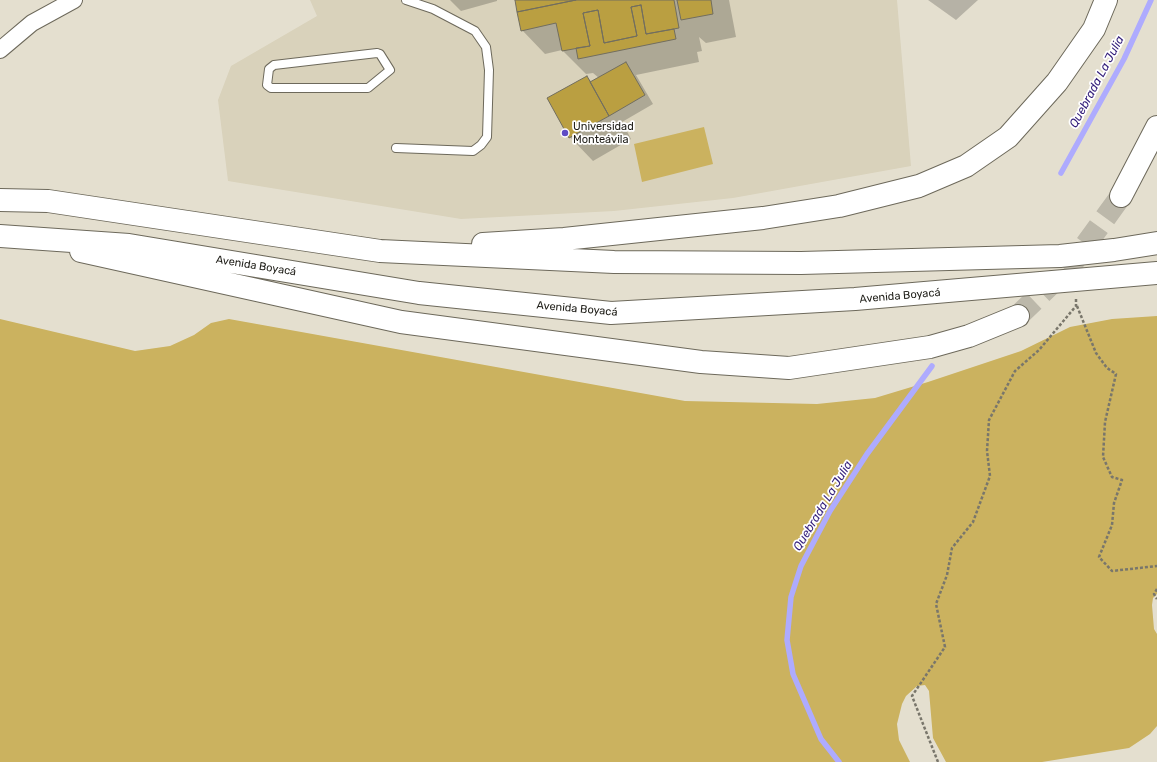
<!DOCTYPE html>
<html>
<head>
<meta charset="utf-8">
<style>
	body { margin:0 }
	canvas { display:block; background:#e4dfcf }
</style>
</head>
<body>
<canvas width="1157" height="762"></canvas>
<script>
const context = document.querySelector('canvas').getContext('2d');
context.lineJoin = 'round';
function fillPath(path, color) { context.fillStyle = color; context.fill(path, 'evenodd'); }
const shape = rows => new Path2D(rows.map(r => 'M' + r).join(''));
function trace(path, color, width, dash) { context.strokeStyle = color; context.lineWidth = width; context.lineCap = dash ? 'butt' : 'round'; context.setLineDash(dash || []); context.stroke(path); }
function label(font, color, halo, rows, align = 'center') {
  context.font = font + ' Rubik,sans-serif'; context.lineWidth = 3.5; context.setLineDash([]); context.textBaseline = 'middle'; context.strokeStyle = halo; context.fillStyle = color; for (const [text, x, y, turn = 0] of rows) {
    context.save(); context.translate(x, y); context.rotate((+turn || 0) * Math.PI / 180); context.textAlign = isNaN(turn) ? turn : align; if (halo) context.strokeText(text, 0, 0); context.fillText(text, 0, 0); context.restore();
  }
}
fillPath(shape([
	[310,0,897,0,911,166,733,198,614,211,461,219,228,181,218,100,231,66,317,16]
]), '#d9d2bb');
fillPath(shape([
	[704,127,713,164,642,182,634,144],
	[1157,316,1157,594,1153,598,1152,605,1154,629,1157,634,1157,726,1150,734,1129,748,1042,762,946,762,933,738,929,691,925,685,917,686,906,696,902,704,897,724,899,740,910,762,0,762,0,319,135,351,170,346,194,335,211,323,229,319,685,401,817,404,875,398,928,382,1021,351,1070,327,1112,319]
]), '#cbb25f');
fillPath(shape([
	[450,0,497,0,497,1,461,11],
	[516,0,729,0,736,37,706,43,699,37,702,51,697,52,699,62,636,75,653,104,622,122,631,139,593,161,570,137,587,77,592,82,599,78,593,73,586,74,562,50,545,54,522,30],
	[928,0,978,0,956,20]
]), '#0003');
trace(shape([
	[1061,173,1124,59,1151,0],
	[839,762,821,739,793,674,787,640,791,597,801,566,830,511,867,454,932,366]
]), '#aeabfe', 5.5);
const building = shape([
	[515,0,576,0,517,12,515,0],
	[576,0,674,0,679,28,646,34,641,5,631,7,637,36,604,43,598,10,583,13,590,46,562,51,556,23,521,31,517,12,576,0],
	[677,0,711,0,713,14,681,20,677,0],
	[641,5,646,34,674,29,676,39,578,59,576,48,590,46,583,13,598,10,604,43,637,36,631,7,641,5],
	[626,62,645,95,609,116,590,82,626,62],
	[587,76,609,116,569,138,547,98,587,76]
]);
fillPath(building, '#ba9f41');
trace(building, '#726e5f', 1);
trace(shape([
	[1018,316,1071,265,1121,196]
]), '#bcb8aa', 22, [22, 11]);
const lane = shape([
	[377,53,380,54,390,70,368,88,271,88,267,85,269,69,274,65,377,53],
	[396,148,473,151,481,145,487,137,489,70,486,47,475,31,433,9,406,0]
]);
const street = shape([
	[0,50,32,23,74,0]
]);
const highway = shape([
	[1121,196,1157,127],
	[0,200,48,201,380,251,614,262,801,263,1060,256,1114,250,1157,243],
	[0,236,129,245,419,293,611,313,855,299,1157,273],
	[483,244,564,239,763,218,839,206,919,186,966,166,1008,137,1057,82,1094,29,1106,0],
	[81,251,401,322,701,362,789,368,930,347,969,336,1018,316]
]);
trace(lane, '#6d695b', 10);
trace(street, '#6d695b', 18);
trace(highway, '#6d695b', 24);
trace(shape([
	[1077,306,1096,353,1107,368,1116,374,1105,422,1103,457,1112,477,1122,480,1114,503,1112,525,1099,557,1112,571,1157,566],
	[1157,589,1154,594,1157,599],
	[938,762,912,696,945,647,936,604,947,575,952,548,973,522,990,476,987,451,989,420,1015,371,1039,350,1076,306,1076,299]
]), '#79766b', 2.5, [3, 2]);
trace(lane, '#fff', 8);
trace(street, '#fff', 16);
trace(highway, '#fff', 22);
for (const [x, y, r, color] of [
	[565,133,4,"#5e4bc4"]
]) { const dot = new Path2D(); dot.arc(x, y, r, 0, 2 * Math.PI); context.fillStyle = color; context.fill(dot); trace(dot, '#fff', 1.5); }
label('11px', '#1c1b15', '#fff', [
	["Universidad",573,127],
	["Monteávila",573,140]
], 'left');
label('11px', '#1c1b15', '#fff', [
	["Avenida Boyacá",256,266,9],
	["Avenida Boyacá",900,296,-5],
	["Avenida Boyacá",577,309,5]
]);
label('italic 12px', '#321d7a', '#fff', [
	["Quebrada La Julia",1097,82,-62],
	["Quebrada La Julia",823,506,-59]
]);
</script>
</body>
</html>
